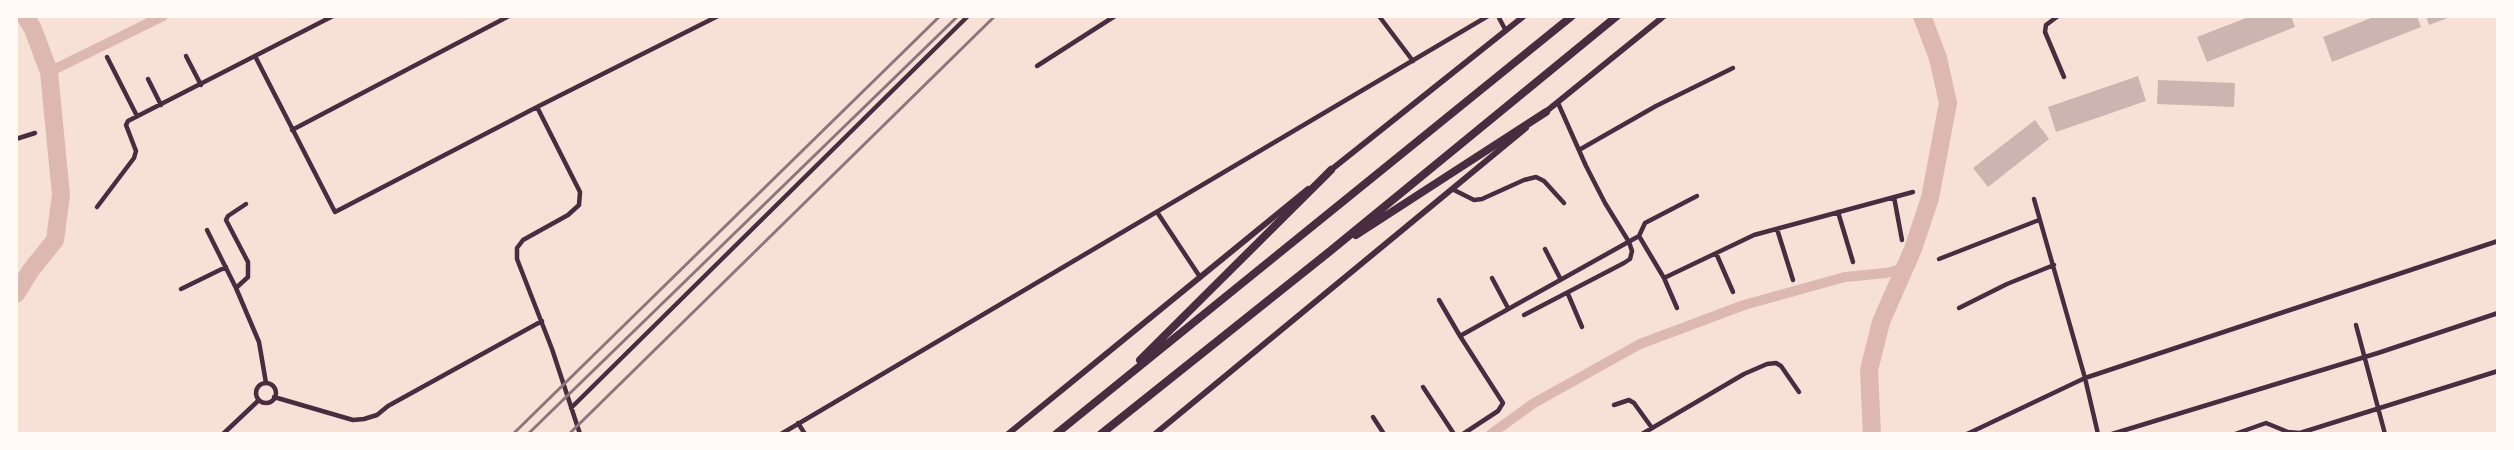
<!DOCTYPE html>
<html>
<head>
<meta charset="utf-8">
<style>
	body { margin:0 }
	#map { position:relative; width:2514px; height:450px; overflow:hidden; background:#f7e1d7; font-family:Montserrat,sans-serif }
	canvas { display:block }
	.frame { position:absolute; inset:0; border:18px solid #fffaf5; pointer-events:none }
</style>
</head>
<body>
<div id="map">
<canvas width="2514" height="450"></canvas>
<div class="frame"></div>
</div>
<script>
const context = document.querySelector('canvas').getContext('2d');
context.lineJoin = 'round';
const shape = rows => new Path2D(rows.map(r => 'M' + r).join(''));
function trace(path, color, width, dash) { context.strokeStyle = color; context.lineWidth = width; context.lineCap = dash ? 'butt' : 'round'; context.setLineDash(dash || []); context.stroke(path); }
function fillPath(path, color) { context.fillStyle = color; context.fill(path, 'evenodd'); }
trace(shape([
	[49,72,163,16],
	[1491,434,1534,403,1640,344,1744,305,1845,277,1886,273,1905,268]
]), '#dcb8b0', 10);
trace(shape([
	[16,294,31,270,55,240,61,195,49,72,33,29,25,16],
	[1872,434,1869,370,1881,322,1913,249,1930,198,1948,103,1938,58,1922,16]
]), '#dcb8b0', 18);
fillPath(shape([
	[2251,16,2291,16,2295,27,2207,62,2197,37],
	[2376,16,2417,16,2421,27,2332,62,2323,37],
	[2426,16,2450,16,2450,17,2429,25],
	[2138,76,2146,101,2056,132,2048,107],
	[2158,80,2235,83,2234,107,2157,104],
	[2035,120,2049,139,1988,187,1973,168]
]), '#ccb4b1');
trace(shape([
	[1379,16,1413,61],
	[1498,16,1506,31],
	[2058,16,2046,25,2045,32,2064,77],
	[186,56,201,85],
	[107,57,137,116],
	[256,58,335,212,537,107,718,16],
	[1037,66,1115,16],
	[148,79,161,105],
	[537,107,580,192,579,205,568,215,523,240,517,248,517,259,552,349,580,434],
	[292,130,509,16],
	[16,139,35,133],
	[1579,150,1656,106,1733,68],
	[1452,189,1474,200,1482,199,1524,180,1536,177,1544,181,1564,203],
	[1894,197,1902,240],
	[2034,199,2085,378,2098,434],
	[246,204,228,216,226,220,248,262,248,277,236,288,259,342,266,383],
	[97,207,134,158,136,151,126,125,128,121,333,16],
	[1157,212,1200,277],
	[1838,212,1853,262],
	[1777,229,1793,280],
	[207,230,236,288],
	[1545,249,1561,280],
	[1716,253,1733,292],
	[1939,259,2039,220],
	[1492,278,1508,308],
	[1664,278,1754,235,1913,192],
	[181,289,226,267],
	[1568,294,1582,327],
	[1439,300,1460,336],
	[1677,308,1664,278,1639,236,1645,223,1697,196],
	[1959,308,2007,284,2054,265],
	[1524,315,1624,263,1630,259,1632,251,1629,242,1605,203,1586,166,1558,103],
	[2356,325,2385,434],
	'256 393a10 10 0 1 1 20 0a10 10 0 1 1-20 0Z',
	[1423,387,1454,434],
	[274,397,353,420,364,419,377,415,388,406,542,321],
	[1614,405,1629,400,1634,403,1652,428],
	[571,408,968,16],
	[1373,417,1384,434],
	[798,423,805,434],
	[223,434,259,400],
	[781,434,1488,16],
	[1463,434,1498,411,1503,403,1460,336,1639,236],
	[1642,434,1744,374,1767,364,1776,363,1781,366,1799,392],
	[1967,434,2085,378,2498,241],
	[2112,434,2378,353,2498,313],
	[2235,434,2266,423,2288,432,2300,433,2498,371]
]), '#4a2c40', 4.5);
trace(shape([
	[1543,114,1664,16],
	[1327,173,1524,16],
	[1008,434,1308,189],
	[1155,434,1526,128]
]), '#4a2c40', 6);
trace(shape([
	[1356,235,1546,112],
	[1140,360,1331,170],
	[1056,434,1572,16],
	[1101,434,1329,252,1617,16]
]), '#4a2c40', 8);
trace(shape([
	[513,434,940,16],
	[528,434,958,16],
	[569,434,995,16]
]), '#8f747c', 3);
</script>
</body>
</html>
